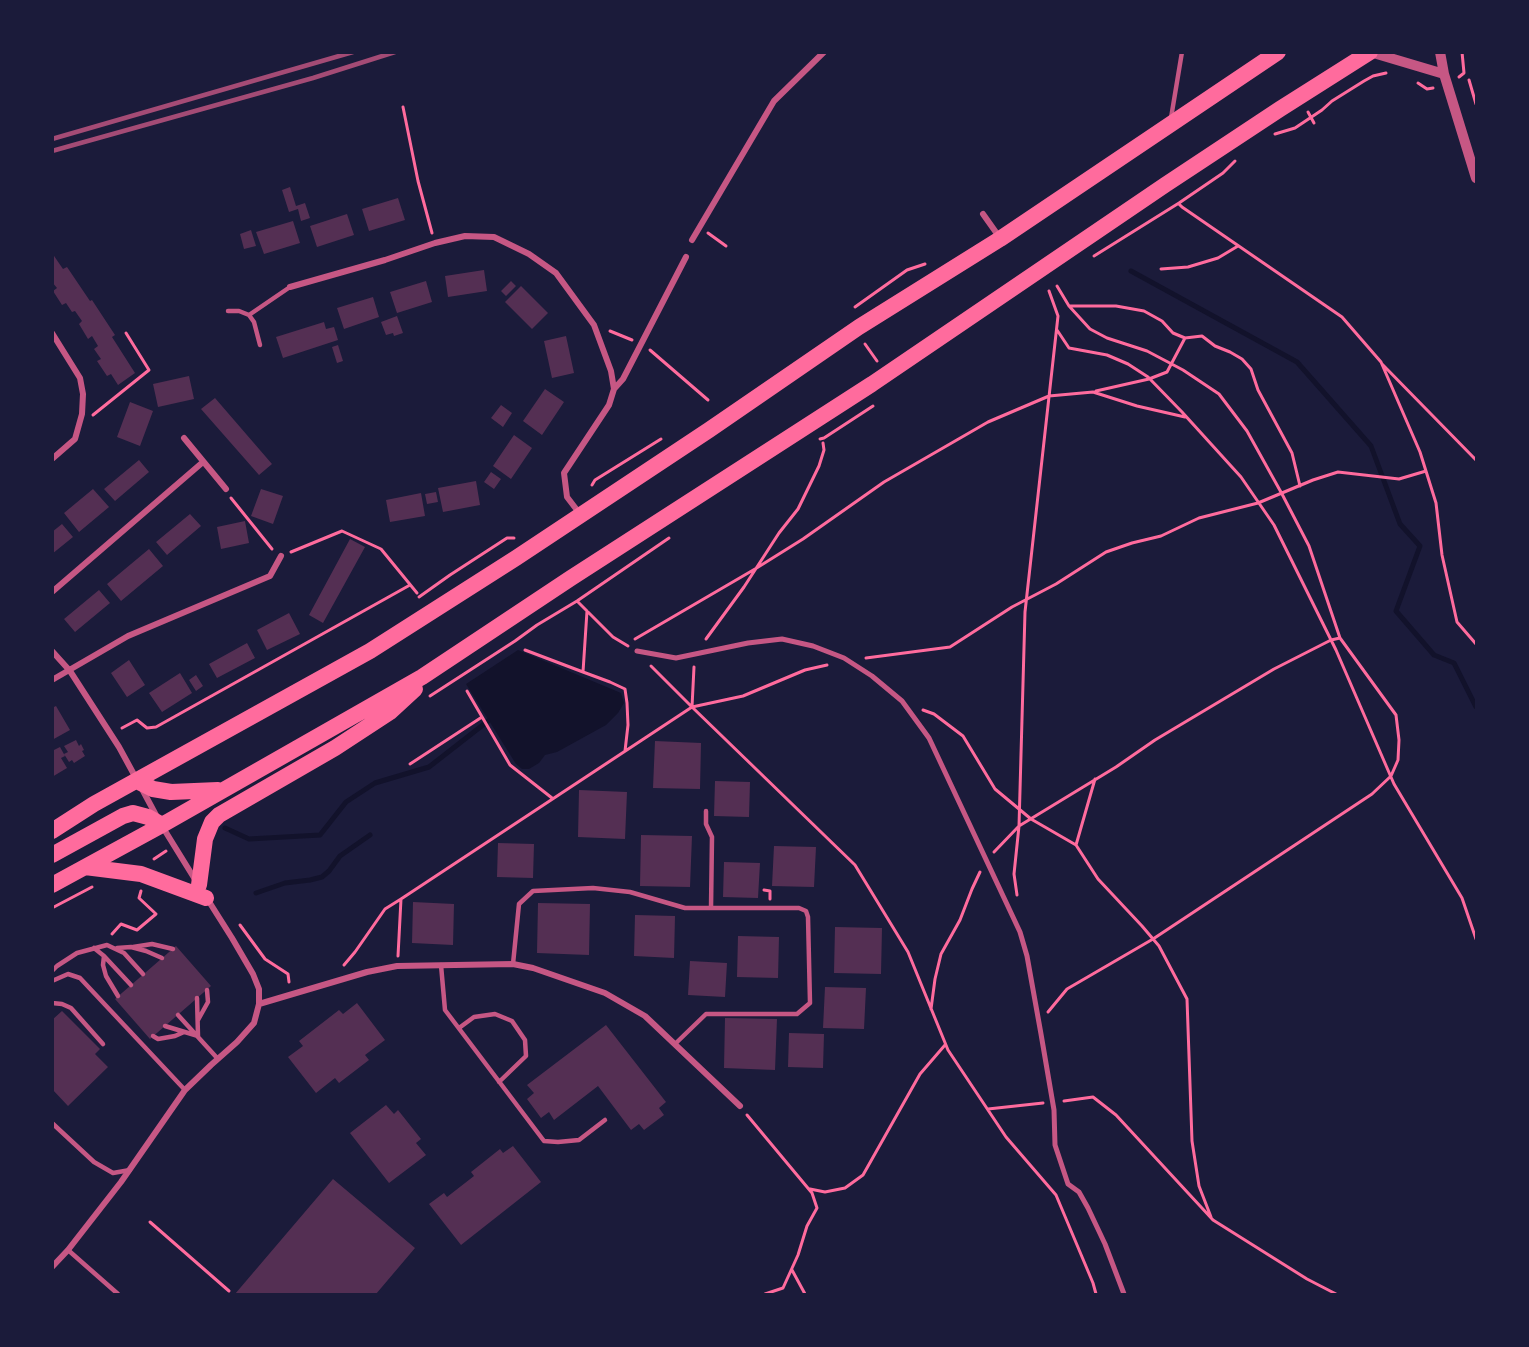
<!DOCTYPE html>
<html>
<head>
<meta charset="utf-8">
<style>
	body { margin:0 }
	#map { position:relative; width:1529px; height:1347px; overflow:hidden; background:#1b1b3a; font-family:"Open Sans",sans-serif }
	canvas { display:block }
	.frame { position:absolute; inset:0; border:54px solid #1b1b3a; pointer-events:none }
</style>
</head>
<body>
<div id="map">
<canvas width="1529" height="1347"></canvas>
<div class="frame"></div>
</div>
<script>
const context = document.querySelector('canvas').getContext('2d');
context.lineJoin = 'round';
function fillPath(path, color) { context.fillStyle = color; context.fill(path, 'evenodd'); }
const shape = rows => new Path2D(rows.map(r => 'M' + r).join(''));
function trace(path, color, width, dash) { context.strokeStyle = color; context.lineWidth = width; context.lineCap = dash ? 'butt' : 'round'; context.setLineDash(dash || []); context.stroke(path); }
fillPath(shape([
	[518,650,621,693,624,703,618,713,606,725,557,752,545,755,539,763,529,769,522,769,516,764,466,684]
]), '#12122b');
trace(shape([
	[1131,271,1297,362,1371,446,1400,524,1420,546,1396,611,1434,655,1454,663,1476,707],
	[225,828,249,839,320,835,346,802,375,783,429,767,488,721],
	[256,893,285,883,310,880,322,877,329,871,340,856,370,835]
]), '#12122b', 5);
fillPath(shape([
	[290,187,296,206,305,203,310,218,301,221,298,209,289,212,282,190],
	[398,198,405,220,369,231,362,209],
	[347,214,354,235,317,247,310,226],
	[293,221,300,243,264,254,256,232],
	[251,230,256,246,244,249,240,234],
	[52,253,63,269,67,267,90,301,92,300,115,335,112,337,135,373,118,385,111,374,107,376,97,361,101,359,94,349,98,346,92,336,88,339,79,324,82,321,75,311,72,312,66,303,62,305,53,291,57,288,52,282],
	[484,270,487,291,448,297,445,276],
	[426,281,432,302,397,313,390,292],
	[511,281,516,286,506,296,501,291],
	[521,286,548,313,532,329,505,302],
	[373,297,379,317,344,329,337,308],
	[397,316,403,333,394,336,393,333,386,335,381,322],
	[324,322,326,329,334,327,338,340,283,358,276,337],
	[566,336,574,373,552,378,544,341],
	[338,345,343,361,337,363,332,347],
	[189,376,194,399,158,407,153,384],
	[545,389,564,402,542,435,523,421],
	[215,398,272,464,259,475,201,409],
	[130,402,153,411,140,446,117,437],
	[501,405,512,413,503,427,491,418],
	[514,435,532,448,511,479,493,466],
	[139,460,149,472,115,501,104,489],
	[491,472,501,479,494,489,484,482],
	[476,481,480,505,443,512,438,488],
	[93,489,109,507,79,532,64,513],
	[261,489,283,496,273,524,251,516],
	[436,492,438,502,427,504,425,494],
	[421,493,425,516,390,522,386,500],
	[190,514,201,526,167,555,156,542],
	[245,521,249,543,221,549,217,527],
	[62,524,73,537,52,554,52,532],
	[350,539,365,547,323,623,309,615],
	[149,549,163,566,121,601,107,584],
	[99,590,110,603,75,632,64,619],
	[289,613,300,634,267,650,257,630],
	[247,643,255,658,217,678,209,664],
	[129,660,145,685,127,697,111,673],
	[180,673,192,693,162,712,149,693],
	[196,675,203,686,196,691,189,680],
	[56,706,70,730,52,740,52,708],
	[76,740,79,746,81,744,84,750,82,751,85,756,74,763,72,760,69,762,64,754,68,752,64,746],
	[655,741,701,743,700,789,653,788],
	[60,747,65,756,61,758,67,768,52,777,52,751],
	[715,781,750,782,749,817,714,816],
	[579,790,627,792,625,839,578,837],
	[641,835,692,836,690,887,640,886],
	[498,843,534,844,533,878,497,877],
	[774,846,816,847,814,887,772,886],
	[724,862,760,863,758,898,723,897],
	[413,902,454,904,453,945,412,943],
	[538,903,590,904,589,955,537,953],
	[635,915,675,916,674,958,634,956],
	[835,927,882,928,881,974,834,973],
	[738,936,779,937,778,978,737,977],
	[176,946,211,986,150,1039,115,999],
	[690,961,727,963,725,997,688,995],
	[825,987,866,988,864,1029,823,1028],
	[357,1003,385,1040,365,1055,369,1060,339,1083,335,1078,316,1093,288,1057,303,1046,299,1041,339,1010,343,1014],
	[62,1011,100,1049,95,1054,108,1067,68,1106,52,1089,52,1020],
	[725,1018,777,1019,775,1070,724,1068],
	[606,1025,666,1102,659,1108,664,1115,644,1130,639,1124,631,1130,598,1086,554,1120,549,1112,541,1118,527,1099,534,1093,527,1085],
	[789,1033,824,1034,823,1068,788,1067],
	[386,1105,394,1114,398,1110,421,1139,416,1143,426,1155,389,1183,350,1133],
	[513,1146,541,1182,461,1245,429,1204,444,1193,447,1197,474,1176,471,1172,500,1149,503,1153],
	[333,1179,415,1248,376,1294,235,1294]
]), '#542f53');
trace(shape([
	[1459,77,1464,73,1462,52],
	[1469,80,1476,104],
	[1418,83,1427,89,1433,88],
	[403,107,418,181,432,233],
	[1308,112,1314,123],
	[1275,134,1295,128,1322,110,1332,101,1364,81,1373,76,1386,73],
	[1179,204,1182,207,1342,317,1381,362,1420,452,1436,503,1442,555,1457,622,1476,644],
	[708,233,726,246],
	[1094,256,1179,203,1223,173,1235,161],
	[1161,269,1188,267,1218,258,1238,246],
	[1069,306,1116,306,1144,311,1162,321,1173,333,1185,338,1202,336,1215,346,1230,352,1242,359,1251,369,1258,390,1292,453,1300,486],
	[855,307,907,270,925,264],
	[1057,330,1069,348,1107,355,1128,364,1148,377,1182,412,1241,477,1274,525,1336,650,1394,784,1462,898,1476,939],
	[610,331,632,340],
	[865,344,877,361],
	[650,350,708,400],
	[1382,364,1476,460],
	[1096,391,1149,379,1167,372,1185,338],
	[93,415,149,370,126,333],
	[820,439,824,438,873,406],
	[592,485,595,480,661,439],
	[231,498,272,549],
	[291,552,342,531,381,549,417,593],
	[419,597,450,575,507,538,514,538],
	[577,601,613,637,628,646],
	[587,611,583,672,610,682,625,689,627,703,628,725,625,751],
	[635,639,755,569,803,539,884,482,988,422,1049,396,1093,392,1137,406,1185,417],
	[706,639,744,587,779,533,798,509,819,466,824,450,823,443],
	[525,650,583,672],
	[866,658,950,647,1012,607,1056,584,1106,552,1132,543,1161,536,1199,518,1258,503,1313,480,1338,472,1399,479,1426,471],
	[651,666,692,707],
	[467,691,510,765,552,798],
	[430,696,515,641,537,625,577,601,669,538],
	[692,707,743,696,805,670,827,665],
	[692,707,694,667],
	[923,710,934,714,963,736,995,789,1031,819,1076,845,1095,779],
	[122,728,137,720,147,728,156,727,410,585],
	[410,764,482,717],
	[1076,845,1098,879,1142,926,1159,946,1187,999,1192,1141,1199,1186,1211,1217],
	[994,852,1019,826,1116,767,1155,740,1274,669,1331,640,1340,638],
	[154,859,166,851],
	[764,890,770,891,770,899],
	[1017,895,1014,874,1019,826,1025,612,1058,316,1049,291],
	[52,908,92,887],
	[240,925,265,959,288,974,289,982],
	[112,934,121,924,137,930,156,914,139,898,141,891],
	[398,956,401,899,692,707,855,865,908,952,948,1050,1006,1137,1056,1195,1093,1283,1096,1294],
	[344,965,355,952,385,909,401,899],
	[931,1009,935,979,941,954,960,920,972,889,980,872],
	[1048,1012,1067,989,1153,939,1372,794,1391,776,1398,760,1399,740,1396,715,1340,638,1309,546,1282,494,1247,431,1219,394,1183,370,1147,351,1107,338,1090,329,1069,306,1057,286],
	[1064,1101,1093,1097,1116,1115,1213,1220,1307,1279,1336,1294],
	[988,1109,1043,1103],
	[747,1115,812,1193,817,1208,807,1226,798,1255,783,1288,765,1294],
	[810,1189,825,1192,845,1188,863,1175,920,1074,945,1045],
	[150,1222,229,1291],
	[792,1270,805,1294]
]), '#ff6b9d', 3);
trace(shape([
	[1171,118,1182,52],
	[228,311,239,311,249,315,254,322,260,345],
	[249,315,290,287],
	[706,811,706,824,712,837,711,908],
	[133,947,152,944,173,949],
	[94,948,104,956,131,985],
	[117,948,131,947,146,951,162,958],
	[104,956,103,965,106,976,118,996],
	[513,964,519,904,533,891,593,888,630,892,685,908,799,908,806,911,808,917,810,1003,797,1014,706,1014,675,1044],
	[441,965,445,1010,544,1141,558,1142,579,1140,605,1120],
	[52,971,57,966,77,953,107,945,124,953,143,974],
	[52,981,68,974,80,978,185,1090],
	[52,1003,62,1004,71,1008,103,1044],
	[178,1015,218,1059],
	[198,1020,208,1002,207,990],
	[165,1026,198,1036,197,998],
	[459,1028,474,1017,495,1014,512,1021,525,1040,526,1056,499,1082],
	[153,1036,158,1039,175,1036,184,1032],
	[52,1123,94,1162,113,1173,130,1170],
	[68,1250,118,1294]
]), '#c65784', 4.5);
trace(shape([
	[637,651,676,658,748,643,782,639,813,646,844,658,872,676,902,701,929,738,1020,932,1027,956,1041,1034,1054,1110,1055,1145,1068,1184,1079,1192,1088,1208,1105,1244,1124,1294]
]), '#c65784', 5);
trace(shape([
	[983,214,1000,238],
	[692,240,774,101,824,52],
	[290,287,385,260,435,243,465,236,494,237,529,254,556,273,594,325,611,371,614,389,609,405,564,473,567,497,580,514],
	[52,333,80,378,83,394,82,414,75,439,52,459],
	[614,389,623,379,686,257],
	[184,438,226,489],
	[52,592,203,462],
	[52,651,70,671,119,747,137,780],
	[52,680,128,636,270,576,281,556],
	[142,789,157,817],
	[162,826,196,881],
	[259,1004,367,972,397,966,513,964,533,968,605,993,645,1016,740,1106],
	[52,1267,68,1250,121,1182,185,1090,211,1065,237,1042,254,1023,259,1004,259,989,253,974,232,938,208,900]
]), '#c65784', 6);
trace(shape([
	[1370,52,1444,74],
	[1440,52,1444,74,1476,178]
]), '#c65784', 10);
trace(shape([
	[137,781,153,789,171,792,218,790],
	[52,831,94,804,370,651,516,558,709,430,859,327,1000,239,1278,52],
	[52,855,123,816,133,813,148,817,162,825],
	[85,867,141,874,206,898],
	[52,885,162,825,422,677,571,578,872,384,1165,185,1280,109,1370,52],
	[199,885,205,839,212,822,219,815,335,748,390,712,415,689]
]), '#ff6b9d', 16);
trace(shape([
	[52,139,353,52],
	[52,151,313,78,395,52]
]), '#a44b75', 4.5);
</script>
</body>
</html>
